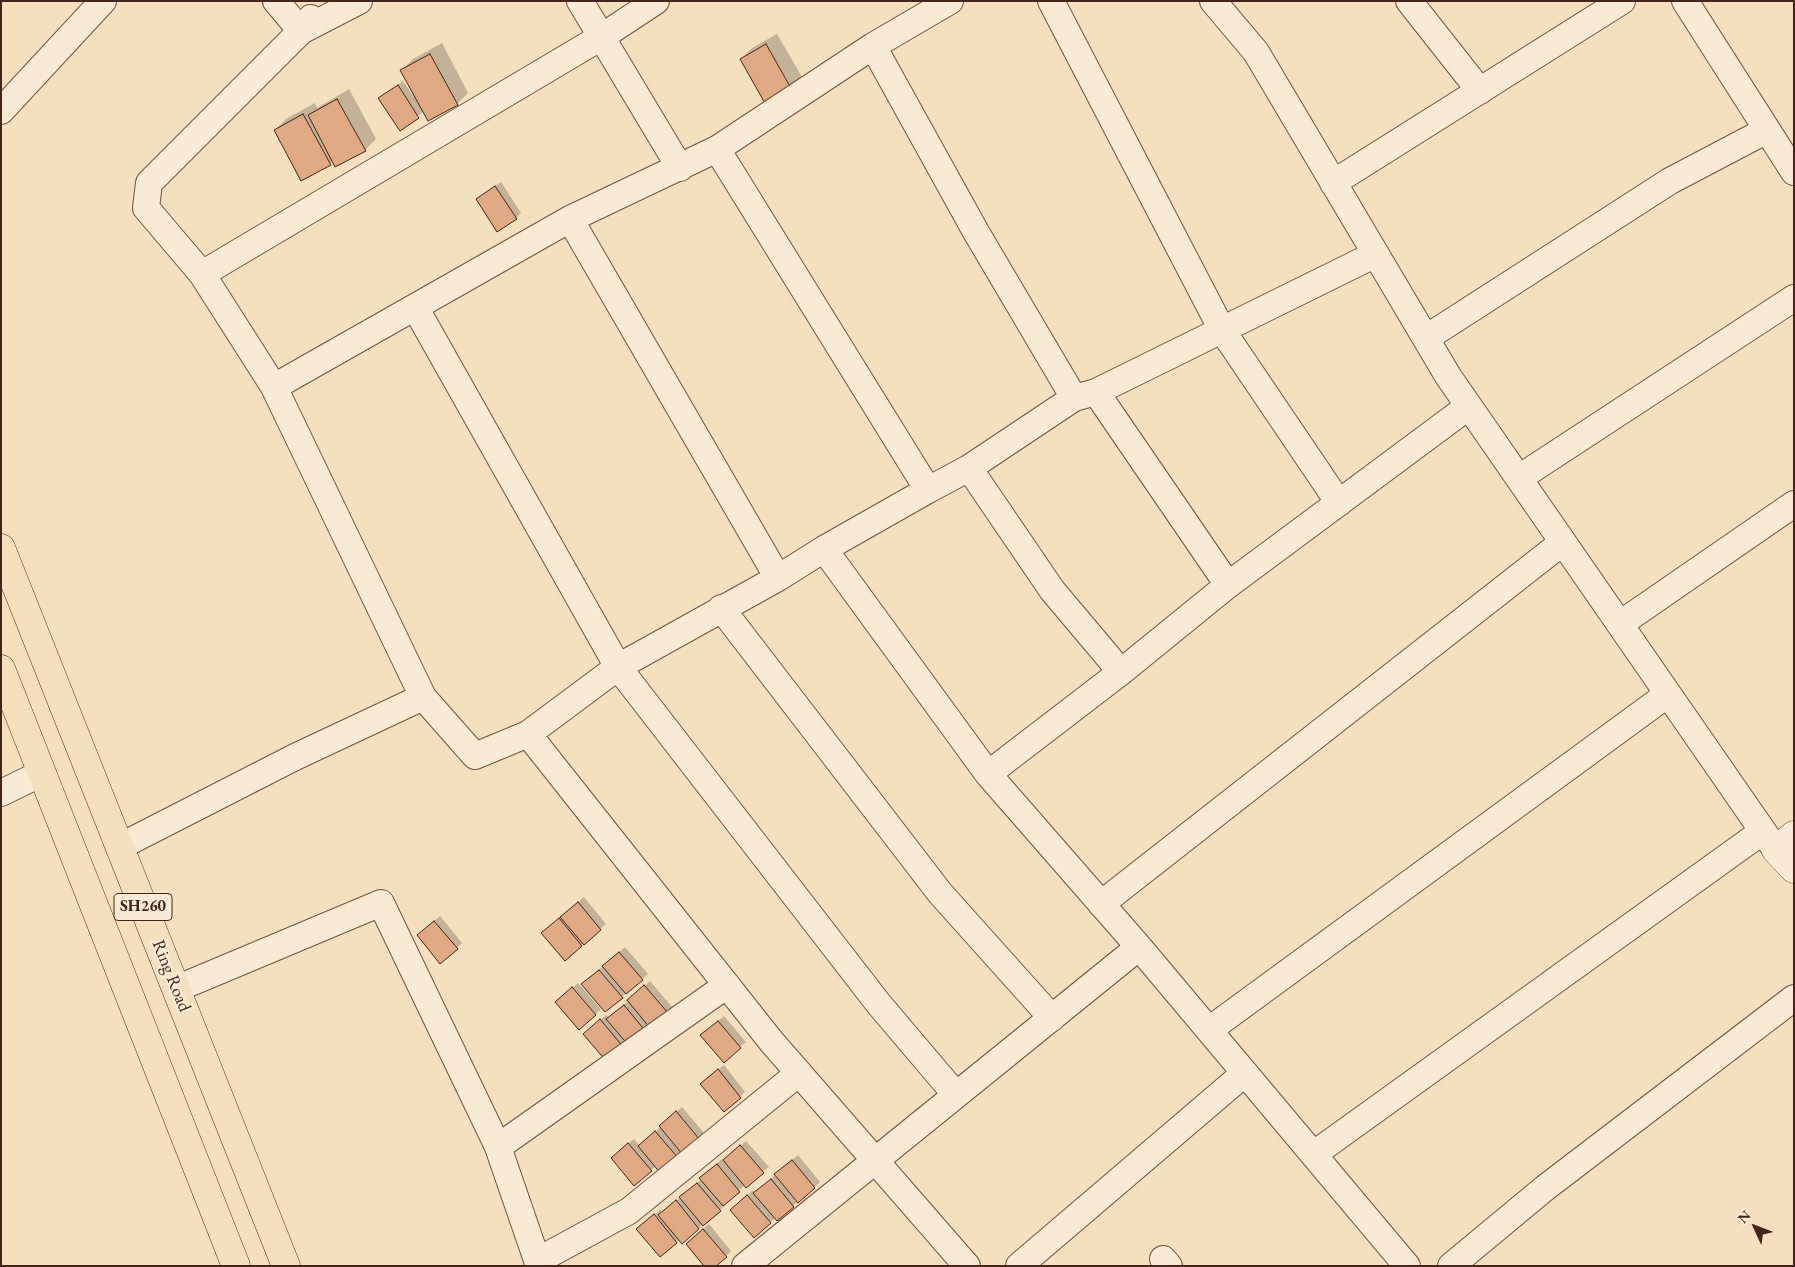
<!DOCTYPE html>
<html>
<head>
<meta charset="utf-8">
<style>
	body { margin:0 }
	#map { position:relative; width:1795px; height:1267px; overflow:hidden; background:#f4dfbe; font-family:"EB Garamond",serif }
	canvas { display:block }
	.frame { position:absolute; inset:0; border:2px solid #432519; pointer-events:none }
	.north { position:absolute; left:1730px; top:1202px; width:50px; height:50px; -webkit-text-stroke:4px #f8ead5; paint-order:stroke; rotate:313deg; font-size:14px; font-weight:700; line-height:20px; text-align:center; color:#432519 }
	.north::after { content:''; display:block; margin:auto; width:18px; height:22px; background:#432519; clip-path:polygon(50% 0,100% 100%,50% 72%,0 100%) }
</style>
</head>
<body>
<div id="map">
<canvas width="1795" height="1267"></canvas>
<div class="frame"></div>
<div class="north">N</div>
</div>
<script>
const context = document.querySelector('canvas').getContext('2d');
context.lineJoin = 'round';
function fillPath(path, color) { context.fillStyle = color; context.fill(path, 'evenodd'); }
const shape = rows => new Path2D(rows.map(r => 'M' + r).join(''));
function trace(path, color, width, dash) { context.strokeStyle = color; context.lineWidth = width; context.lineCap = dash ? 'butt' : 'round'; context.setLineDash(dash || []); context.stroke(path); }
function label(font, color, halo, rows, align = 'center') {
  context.font = font + ' "EB Garamond",serif'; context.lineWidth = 5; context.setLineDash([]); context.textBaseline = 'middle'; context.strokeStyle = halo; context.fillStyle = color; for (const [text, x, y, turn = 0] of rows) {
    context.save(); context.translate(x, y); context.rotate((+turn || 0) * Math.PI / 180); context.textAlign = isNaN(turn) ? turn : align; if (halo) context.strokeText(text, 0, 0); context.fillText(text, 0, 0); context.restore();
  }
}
fillPath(shape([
	[777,34,802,77,791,89,741,59,752,48],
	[442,43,468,93,457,104,424,111,400,129,380,98,403,81,414,97,416,96,402,70,413,59],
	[349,89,376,139,365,150,333,161,330,164,275,130,286,119,315,103,317,108],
	[501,182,521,213,516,218,483,194],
	[584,897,606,924,565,959,548,928],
	[440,916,462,943,457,948,424,930],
	[625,947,648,974,622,997,588,979],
	[650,981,672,1007,667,1012,623,1047,590,1029,606,1015,609,1018],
	[578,983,601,1009,595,1015,562,997],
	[724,1016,746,1042,740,1047,707,1030],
	[724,1065,745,1092,724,1111,707,1079],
	[682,1107,704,1133,683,1153,656,1166,651,1170,618,1152,634,1139,640,1146],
	[746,1141,769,1167,745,1185,724,1204,725,1205,720,1210,682,1242,680,1239,660,1255,643,1224,660,1210,662,1213,702,1179,706,1173,722,1159,724,1161],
	[798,1155,820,1182,793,1206,770,1222,737,1205,753,1190,755,1193],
	[709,1224,731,1251,726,1256,693,1238]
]), '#0003');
const building = shape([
	[766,44,792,90,766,105,740,59,766,44],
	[430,54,458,105,428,121,400,70,430,54],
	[398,85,419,118,400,131,378,98,398,85],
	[337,99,366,151,335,167,308,115,337,99],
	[303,114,331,165,301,181,274,130,303,114],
	[495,186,517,219,497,232,476,199,495,186],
	[578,902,601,930,584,945,560,917,578,902],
	[559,918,582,946,565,961,541,933,559,918],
	[434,921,458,949,440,964,417,935,434,921],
	[619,952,643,980,626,994,602,966,619,952],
	[599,970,623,998,605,1012,581,984,599,970],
	[644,985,668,1013,650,1028,627,1000,644,985],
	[572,987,596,1015,579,1030,555,1002,572,987],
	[624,1005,647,1033,630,1047,606,1019,624,1005],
	[600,1019,624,1048,607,1062,583,1034,600,1019],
	[718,1021,741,1048,724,1063,700,1035,718,1021],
	[718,1069,741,1098,724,1112,700,1084,718,1069],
	[676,1111,700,1140,683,1155,659,1126,676,1111],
	[655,1131,679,1159,661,1174,638,1146,655,1131],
	[628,1143,652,1171,634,1186,611,1158,628,1143],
	[740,1145,764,1173,746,1188,723,1160,740,1145],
	[792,1160,815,1188,798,1203,774,1174,792,1160],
	[717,1164,740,1192,723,1206,699,1178,717,1164],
	[771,1179,794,1207,777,1221,753,1193,771,1179],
	[697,1183,721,1211,703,1226,679,1197,697,1183],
	[747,1195,771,1223,754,1238,730,1210,747,1195],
	[676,1200,699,1229,682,1244,658,1215,676,1200],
	[654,1214,677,1243,660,1257,636,1229,654,1214],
	[703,1229,727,1257,716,1266,704,1266,686,1244,703,1229]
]);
fillPath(building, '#dfa983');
trace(building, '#432519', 1);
const minor = shape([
	[276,1,301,31,311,18],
	[359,1,301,31,149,183,146,208,202,274,603,36,656,1],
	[580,1,680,168],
	[1051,1,1222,330,1339,503],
	[1213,1,1256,52,1448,376,1776,850],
	[1409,1,1480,91],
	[1685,1,1794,172],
	[873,46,976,232,1074,398],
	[1,111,103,1],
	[717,149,928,490,824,549,778,578,618,667,415,307,570,219,717,149,873,46,950,1],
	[1333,183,1622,1],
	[570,219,778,578],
	[202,274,274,387],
	[415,307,274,387,423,697],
	[1426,338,1670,181,1767,130],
	[1096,392,1228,585],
	[969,468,1052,590,1121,672],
	[1519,478,1794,298],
	[928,490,969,468,1074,398,1096,392,1376,254],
	[824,549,988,774,1139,947],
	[721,608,940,893,1052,1018],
	[1620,624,1794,504],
	[988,774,1121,672,1228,585,1469,406],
	[1,793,42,773],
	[119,847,295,757,423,697,475,756,528,734],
	[1101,904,1563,542],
	[176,989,381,903,498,1147],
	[1209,1030,1668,694],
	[956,1095,878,1003,618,667,528,734,771,1041,967,1266],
	[1314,1154,1763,831],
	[1163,1259,1169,1266],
	[537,1261,629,1211,799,1073],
	[539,1266,498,1147,727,985],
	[745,1266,1139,947,1407,1266],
	[1019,1266,1245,1073],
	[1451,1266,1545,1188,1794,998]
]);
const tertiary = shape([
	[1794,835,1776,850,1794,869]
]);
const trunk = shape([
	[1,548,286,1266],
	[1,669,236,1266]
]);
trace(minor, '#6f5442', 28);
trace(tertiary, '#6f5442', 29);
trace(trunk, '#432519', 29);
trace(minor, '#f8ead5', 26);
trace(tertiary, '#f8ead5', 28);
trace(trunk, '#f4dfbe', 28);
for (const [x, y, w] of [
	[143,907,58]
]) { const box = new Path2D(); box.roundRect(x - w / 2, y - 13.5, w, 27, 4); context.fillStyle = '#f8ead5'; context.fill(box); trace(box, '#432519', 1); }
label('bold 16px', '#432519', null, [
	["SH260",143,907]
]);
label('18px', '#432519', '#f8ead5', [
	["Ring Road",171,976,68]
]);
</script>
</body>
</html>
